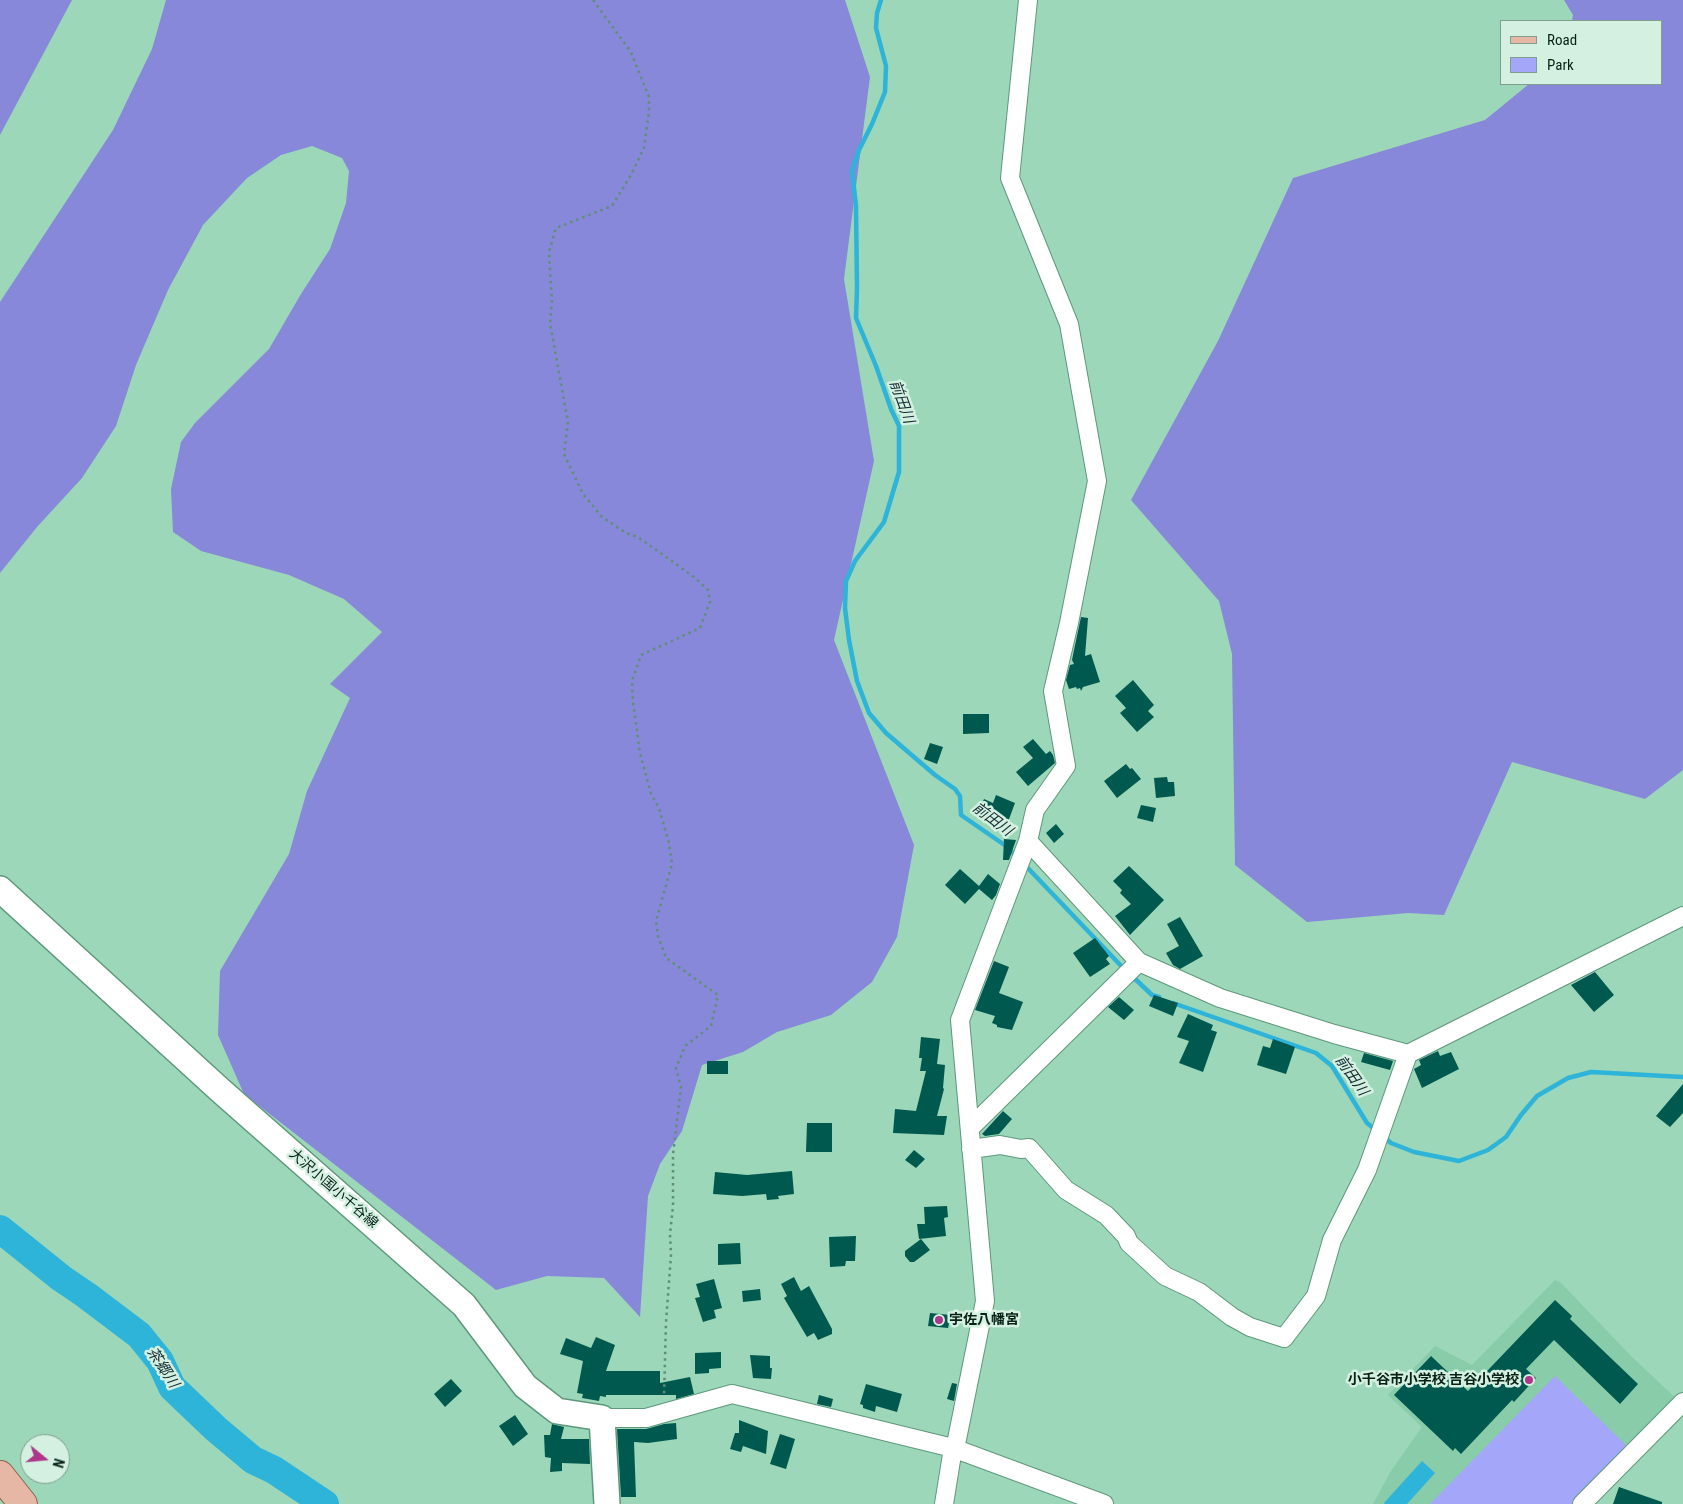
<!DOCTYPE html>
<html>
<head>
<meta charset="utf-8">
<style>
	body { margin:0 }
	#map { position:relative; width:1683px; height:1504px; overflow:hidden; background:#9bd7b8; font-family:"Roboto Condensed",sans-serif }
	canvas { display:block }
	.legend { position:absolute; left:1500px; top:20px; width:162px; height:65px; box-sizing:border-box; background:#d3f0e0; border:1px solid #829d8f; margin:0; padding:6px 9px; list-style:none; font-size:15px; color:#082016 }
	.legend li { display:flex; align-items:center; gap:10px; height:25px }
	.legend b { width:25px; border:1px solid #829d8f }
	.north { position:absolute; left:20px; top:1434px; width:50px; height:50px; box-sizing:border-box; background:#d3f0e0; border:1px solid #829d8f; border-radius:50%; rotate:107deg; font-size:14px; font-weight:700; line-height:20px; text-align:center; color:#082016 }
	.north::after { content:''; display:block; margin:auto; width:18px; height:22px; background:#af368b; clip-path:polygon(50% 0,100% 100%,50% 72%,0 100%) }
</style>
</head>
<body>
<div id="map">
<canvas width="1683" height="1504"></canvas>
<ul class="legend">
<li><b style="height:6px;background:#e6b7a4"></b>Road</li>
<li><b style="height:14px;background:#a4a6f9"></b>Park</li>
</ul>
<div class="north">N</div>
</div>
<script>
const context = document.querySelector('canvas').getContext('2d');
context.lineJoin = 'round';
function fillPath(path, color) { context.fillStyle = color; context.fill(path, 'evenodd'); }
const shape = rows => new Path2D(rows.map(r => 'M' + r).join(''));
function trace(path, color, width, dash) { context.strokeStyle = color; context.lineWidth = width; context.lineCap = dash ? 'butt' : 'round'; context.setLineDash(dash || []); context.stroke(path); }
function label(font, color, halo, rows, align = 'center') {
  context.font = font + ' "Roboto Condensed","Noto Sans JP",sans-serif'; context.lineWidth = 5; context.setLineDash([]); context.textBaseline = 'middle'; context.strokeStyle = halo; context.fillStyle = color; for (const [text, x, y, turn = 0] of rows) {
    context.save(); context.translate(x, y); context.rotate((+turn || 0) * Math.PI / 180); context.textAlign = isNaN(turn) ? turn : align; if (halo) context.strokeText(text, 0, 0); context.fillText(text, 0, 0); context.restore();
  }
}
fillPath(shape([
	[1555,1280,1561,1283,1631,1356,1683,1405,1579,1504,1373,1504,1391,1471,1422,1427,1388,1395,1435,1346,1472,1365]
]), '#8ca');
fillPath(shape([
	[1555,1376,1630,1449,1571,1504,1430,1504]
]), '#a4a6f9');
fillPath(shape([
	[0,0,72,0,0,135],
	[166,0,845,0,870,77,844,279,874,461,834,640,914,845,897,937,872,982,831,1015,777,1032,743,1052,702,1065,682,1131,660,1164,648,1196,640,1317,604,1278,547,1276,496,1290,244,1094,218,1035,220,971,289,854,307,791,350,698,330,684,382,632,344,599,289,575,201,551,173,532,171,489,181,442,195,423,269,349,301,294,330,249,346,203,349,171,342,158,312,146,281,155,247,178,203,225,168,290,136,365,116,426,82,478,37,527,0,573,0,302,113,130,152,49],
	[1564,0,1683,0,1683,770,1645,799,1512,762,1444,915,1408,913,1307,922,1235,865,1232,654,1219,601,1131,500,1218,341,1293,178,1485,120,1529,84,1662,84,1662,21,1572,21,1573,15]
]), '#8788da');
fillPath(shape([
	[1422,1461,1435,1473,1407,1504,1385,1504,1384,1503]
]), '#2eb3d9');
trace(shape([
	[881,0,877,13,876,28,886,66,885,92,872,124,859,150,852,171,856,206,857,288,856,318,876,366,891,409,899,426,899,472,884,522,855,561,846,581,845,608,849,640,857,681,869,713,886,733,935,775,955,789,960,796,961,815,1006,846,1017,857],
	[1024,864,1126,971],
	[1132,976,1152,995,1159,997],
	[1173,1003,1316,1053,1332,1066,1367,1123,1377,1131],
	[1383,1136,1391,1143,1414,1152,1459,1161,1488,1150,1506,1137,1521,1115,1537,1096,1568,1078,1591,1072,1683,1077]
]), '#2eb3d9', 4.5);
trace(shape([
	[0,1229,61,1278,86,1295,139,1335,160,1361,172,1387,216,1429,253,1460,274,1470,325,1504]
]), '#2eb3d9', 28);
fillPath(shape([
	[1081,617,1088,618,1085,656,1091,654,1100,682,1083,687,1081,691,1080,688,1077,689,1076,687,1069,689,1066,680,1070,665,1074,664,1072,660,1074,650],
	[1133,680,1154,705,1148,711,1154,717,1137,732,1120,713,1126,708,1115,696],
	[963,714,989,714,989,733,963,734],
	[1033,739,1046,754,1050,751,1053,755,1055,763,1028,786,1016,772,1033,758,1023,747],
	[930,743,943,747,937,764,924,759],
	[1126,764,1130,769,1132,768,1141,779,1117,798,1104,781],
	[1167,777,1168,782,1174,782,1175,796,1156,798,1154,778],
	[996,795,1015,803,1005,830,991,824,993,818,979,812,984,799,993,803],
	[1141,805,1156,808,1153,822,1137,818],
	[1056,824,1064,834,1054,843,1046,833],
	[1004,839,1016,840,1009,860,1003,860],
	[1129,866,1164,900,1130,935,1115,916,1131,904,1120,893,1122,890,1113,881],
	[960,869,979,886,988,874,1000,884,996,895,992,900,979,889,965,904,945,885],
	[1180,917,1203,956,1180,969,1173,965,1166,953,1179,946,1167,924],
	[1095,938,1109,956,1106,959,1110,964,1090,977,1073,953],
	[994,961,1009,967,999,993,1023,1002,1012,1030,997,1027,997,1025,992,1023,995,1016,975,1010],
	[1595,972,1614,995,1594,1012,1571,985],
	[1154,995,1178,1003,1173,1016,1149,1006],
	[1119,997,1134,1010,1124,1020,1108,1007],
	[1188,1014,1213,1025,1211,1030,1217,1032,1203,1072,1179,1063,1189,1041,1177,1037],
	[921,1037,940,1039,937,1064,945,1065,943,1088,944,1089,937,1116,947,1116,944,1135,893,1133,895,1109,916,1111,926,1071,920,1071,922,1058,919,1058],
	[1273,1039,1295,1047,1286,1074,1257,1065,1263,1046,1270,1048],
	[1438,1051,1440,1056,1451,1052,1459,1069,1422,1088,1414,1069,1421,1065,1419,1060],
	[1364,1053,1393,1061,1390,1070,1361,1062],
	[707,1061,728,1061,728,1074,707,1074],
	[1683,1084,1683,1113,1670,1127,1656,1116],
	[1003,1111,1012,1119,999,1134,985,1136,982,1134],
	[807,1123,832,1123,832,1152,806,1152],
	[914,1150,925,1159,916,1168,905,1160],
	[792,1171,794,1194,778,1196,779,1199,767,1200,766,1194,742,1196,713,1194,715,1172,747,1175],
	[947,1206,948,1217,944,1218,946,1236,919,1239,917,1224,925,1224,924,1207],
	[856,1236,855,1261,846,1261,845,1266,830,1267,829,1237],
	[921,1239,930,1250,914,1262,910,1262,905,1256,905,1251],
	[740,1243,741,1264,718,1265,718,1244],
	[794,1277,801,1291,809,1286,832,1329,832,1334,818,1340,814,1333,807,1337,784,1298,787,1296,781,1284],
	[714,1279,722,1308,714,1310,716,1318,703,1322,695,1298,700,1297,696,1284],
	[760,1289,761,1300,743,1302,742,1291],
	[1555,1300,1572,1316,1570,1319,1638,1384,1620,1404,1554,1340,1526,1369,1536,1378,1514,1402,1512,1400,1461,1454,1455,1448,1453,1451,1394,1395,1431,1356,1468,1391],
	[930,1313,951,1315,948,1328,928,1326],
	[596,1337,615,1345,606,1371,660,1371,660,1383,690,1377,694,1394,676,1399,676,1395,606,1395,606,1397,600,1396,599,1401,582,1398,583,1394,577,1393,583,1361,560,1354,566,1338,591,1348],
	[721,1352,721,1368,709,1369,709,1373,695,1374,695,1353],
	[750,1355,770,1356,770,1368,772,1368,771,1379,753,1378],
	[451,1379,462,1391,445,1407,434,1394],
	[952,1383,957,1384,954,1401,947,1399],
	[866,1384,902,1394,897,1412,876,1406,875,1412,863,1408,863,1405,860,1404],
	[819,1395,833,1399,831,1407,817,1404],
	[515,1415,528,1434,513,1446,499,1426],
	[739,1420,768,1431,766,1454,743,1446,741,1452,730,1449,735,1433,739,1433],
	[676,1423,677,1439,648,1443,634,1442,636,1497,621,1497,617,1429,646,1429,664,1424],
	[552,1424,564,1427,561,1439,589,1439,590,1464,562,1463,562,1471,550,1472,551,1458,545,1457,544,1435,550,1435],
	[780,1434,795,1439,786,1469,770,1464],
	[1619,1487,1662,1502,1662,1504,1613,1504]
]), '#00594f');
const street = shape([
	[1028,841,1139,962,1220,998,1334,1034,1408,1054,1683,916],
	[970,1128,1139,962],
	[971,1149,1000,1145,1021,1149,1029,1148,1066,1190,1106,1215,1126,1236,1129,1243,1165,1276,1199,1292,1232,1317,1250,1327,1284,1338,1316,1296,1332,1240,1367,1170,1408,1054],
	[602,1418,646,1418,732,1394,953,1448,1104,1504],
	[955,1449,985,1301,960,1020,1028,841,1035,810,1066,766,1053,691,1069,623,1097,481,1069,324,1010,178,1028,0],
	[944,1504,953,1448],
	[1582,1504,1683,1402]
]);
const secondary = shape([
	[0,889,220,1090,464,1305,525,1386,557,1411,602,1418,607,1504]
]);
const primary = shape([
	[0,1475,23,1504]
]);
trace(street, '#5e987c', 20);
trace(secondary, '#5e987c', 28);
trace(primary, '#8e634b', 30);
trace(shape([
	[593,0,631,52,649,97,649,112,644,148,631,175,612,206,556,228,549,252,552,302,550,323,568,422,564,454,583,494,602,517,626,533,638,537,694,577,708,590,710,602,700,628,641,655,632,681,633,702,640,753,651,794,659,808,669,843,672,864,656,921,658,936,666,958,718,995,711,1026,685,1046,676,1068,681,1087,673,1155,673,1206,670,1234,671,1255,666,1322,664,1397]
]), '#608e77', 2.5, [2.5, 4]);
trace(street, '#fff', 18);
trace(secondary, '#fff', 25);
trace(primary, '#e6b7a4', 28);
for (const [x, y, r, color] of [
	[939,1320,5,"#af368b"],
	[1529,1380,5,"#af368b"]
]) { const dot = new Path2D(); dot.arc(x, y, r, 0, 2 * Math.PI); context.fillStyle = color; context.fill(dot); trace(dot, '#d3f0e0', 2); }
label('14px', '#082016', '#d3f0e0', [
	["大沢小国小千谷線",333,1189,41]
]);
label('bold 14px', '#082016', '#d3f0e0', [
	["宇佐八幡宮",949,1320],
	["小千谷市小学校 吉谷小学校",1519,1380,"right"]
], 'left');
label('italic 15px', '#182d35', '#d3f0e0', [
	["前田川",901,402,70],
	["前田川",992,820,37],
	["前田川",1351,1076,55],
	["茶郷川",162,1368,57]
]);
</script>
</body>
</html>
